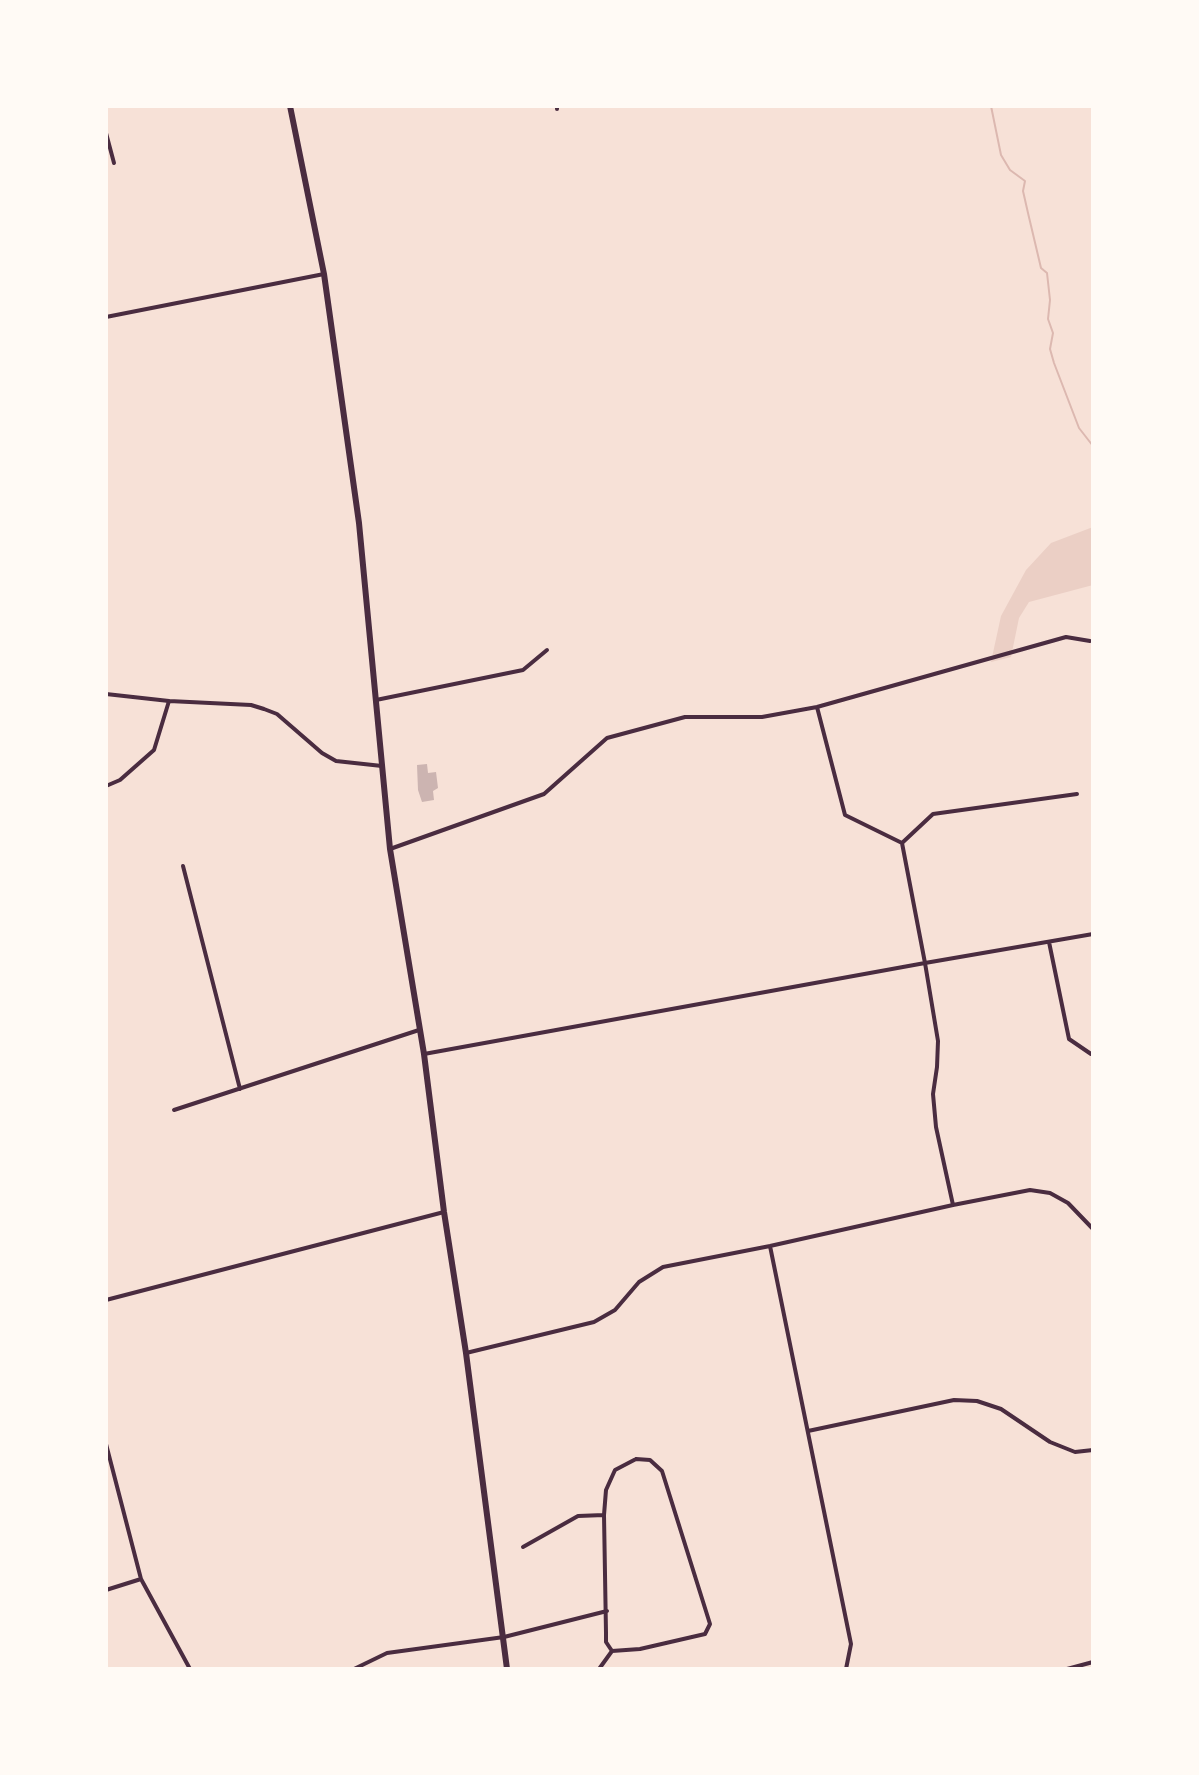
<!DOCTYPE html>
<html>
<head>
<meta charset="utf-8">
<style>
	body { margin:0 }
	#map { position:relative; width:1199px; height:1775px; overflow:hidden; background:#f7e1d7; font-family:Literata,serif }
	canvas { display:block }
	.frame { position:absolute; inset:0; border:108px solid #fffaf5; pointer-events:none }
</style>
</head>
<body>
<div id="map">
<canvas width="1199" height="1775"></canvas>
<div class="frame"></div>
</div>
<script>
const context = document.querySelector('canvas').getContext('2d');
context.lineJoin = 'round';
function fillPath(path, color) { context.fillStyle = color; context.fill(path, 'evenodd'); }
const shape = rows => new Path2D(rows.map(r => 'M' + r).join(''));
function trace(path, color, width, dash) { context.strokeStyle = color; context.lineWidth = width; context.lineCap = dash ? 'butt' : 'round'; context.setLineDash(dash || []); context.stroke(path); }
fillPath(shape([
	[1093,527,1093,585,1029,602,1019,618,1011,657,991,662,1001,616,1026,570,1051,543]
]), '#ebcfc5');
trace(shape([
	[991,106,1001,155,1010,170,1025,181,1023,191,1028,213,1041,268,1047,273,1050,300,1048,319,1053,333,1050,349,1054,363,1079,428,1093,446]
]), '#dcb8b0', 2);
fillPath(shape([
	[427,764,428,773,436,772,438,788,433,791,434,800,422,802,418,790,417,765]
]), '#ccb4b1');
trace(shape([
	[557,109,557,106],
	[106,133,114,163],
	[106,317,324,274],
	[106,694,169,701,251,705,264,709,277,714,322,753,336,761,382,766],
	[376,700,523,670,547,650],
	[817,707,845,815,902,843],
	[106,786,120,780,154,750,169,701],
	[902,843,925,963,938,1041,937,1067,933,1094,936,1127,953,1205],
	[902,843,933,814,1077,794],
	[390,849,544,794,607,738,685,717,762,717,817,707,1066,637,1090,641],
	[183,866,240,1089],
	[1049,942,1069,1039,1091,1054],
	[424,1054,925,963,1093,934],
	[174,1110,419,1030],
	[770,1246,851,1644,846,1669],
	[106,1300,444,1212],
	[466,1353,594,1322,615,1310,639,1282,663,1267,770,1246,953,1205,1030,1190,1050,1193,1068,1203,1093,1229],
	[808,1431,954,1400,977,1401,1001,1409,1050,1442,1075,1452,1093,1450],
	[106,1444,141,1579,190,1669],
	[636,1459,650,1460,662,1471,710,1624,705,1634,640,1649,612,1651,606,1642,606,1633,604,1515,606,1490,615,1470,636,1459],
	[523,1547,578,1516,604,1515],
	[106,1590,141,1579],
	[354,1669,387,1653,504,1637,607,1611],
	[599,1669,612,1651],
	[1067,1669,1093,1662]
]), '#4a2c40', 4);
trace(shape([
	[290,106,324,274,359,523,390,849,424,1054,444,1212,466,1353,507,1669]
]), '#4a2c40', 6);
</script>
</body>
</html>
